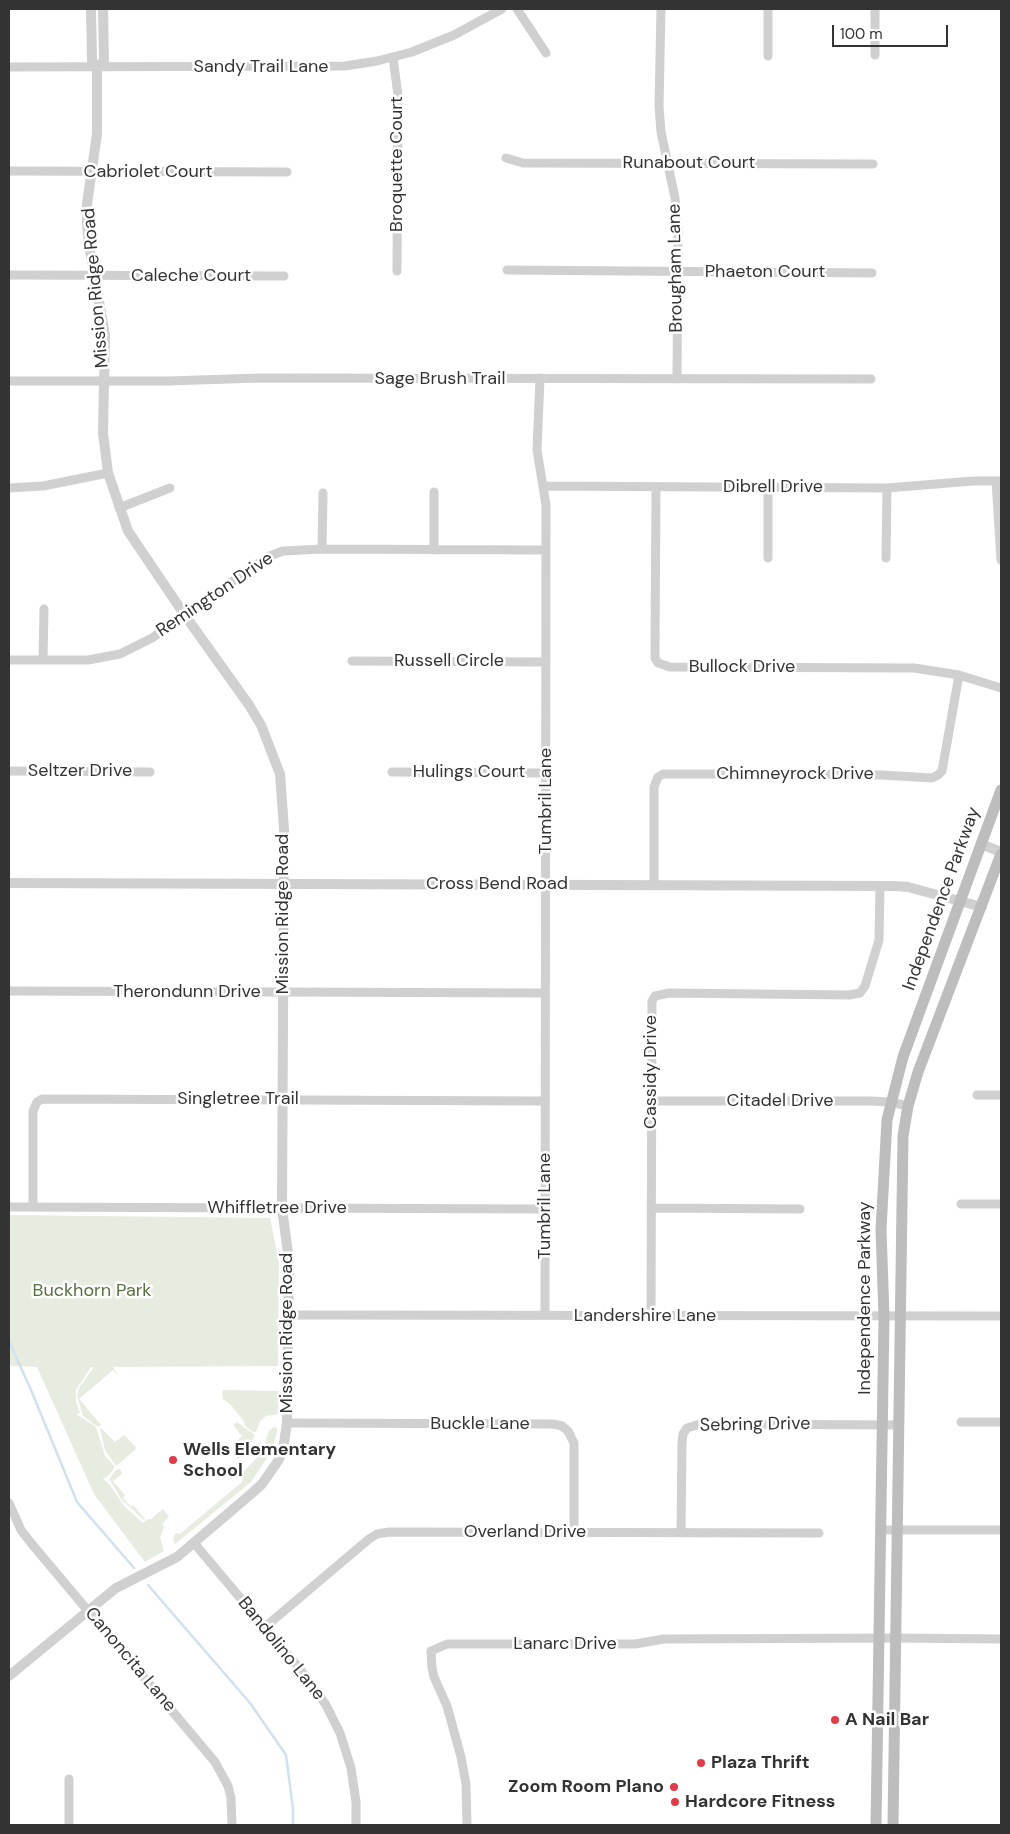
<!DOCTYPE html>
<html>
<head>
<meta charset="utf-8">
<style>
	body { margin:0 }
	#map { position:relative; width:1010px; height:1834px; overflow:hidden; background:#fff; font-family:"DM Sans",sans-serif }
	canvas { display:block }
	.frame { position:absolute; inset:0; border:10px solid #333; pointer-events:none }
	.scale { position:absolute; left:832px; top:25px; width:116px; height:22px; box-sizing:border-box; border:2px solid #333; border-top:0; padding-left:6px; font-size:15px; line-height:18px; white-space:nowrap; color:#333; -webkit-text-stroke:4px #fff; paint-order:stroke }
</style>
</head>
<body>
<div id="map">
<canvas width="1010" height="1834"></canvas>
<div class="frame"></div>
<div class="scale">100 m</div>
</div>
<script>
const context = document.querySelector('canvas').getContext('2d');
context.lineJoin = 'round';
function fillPath(path, color) { context.fillStyle = color; context.fill(path, 'evenodd'); }
const shape = rows => new Path2D(rows.map(r => 'M' + r).join(''));
function trace(path, color, width, dash) { context.strokeStyle = color; context.lineWidth = width; context.lineCap = dash ? 'butt' : 'round'; context.setLineDash(dash || []); context.stroke(path); }
function label(font, color, halo, rows, align = 'center') {
  context.font = font + ' "DM Sans",sans-serif'; context.lineWidth = 5; context.setLineDash([]); context.textBaseline = 'middle'; context.strokeStyle = halo; context.fillStyle = color; for (const [text, x, y, turn = 0] of rows) {
    context.save(); context.translate(x, y); context.rotate((+turn || 0) * Math.PI / 180); context.textAlign = isNaN(turn) ? turn : align; if (halo) context.strokeText(text, 0, 0); context.fillText(text, 0, 0); context.restore();
  }
}
fillPath(shape([
	[9,1215,270,1218,279,1263,278,1366,113,1367,118,1375,113,1370,79,1399,101,1425,98,1427,83,1416,77,1396,79,1388,94,1367,91,1367,76,1390,76,1401,80,1413,76,1414,96,1427,105,1456,115,1467,108,1476,103,1479,109,1484,125,1507,143,1523,148,1519,151,1519,163,1509,169,1517,162,1524,164,1527,160,1537,164,1551,145,1562,94,1494,37,1367,11,1366,9,1362],
	[223,1390,279,1391,278,1414,266,1416,260,1421,256,1432,253,1432,246,1427,243,1420,231,1405,223,1399,222,1393],
	[237,1422,255,1435,247,1452,238,1459,235,1456,243,1449,236,1442,242,1436,233,1425],
	[274,1427,277,1428,277,1432,271,1452,251,1482,175,1544,173,1538,176,1533,180,1534,242,1482,243,1472,262,1453,269,1431],
	[101,1428,115,1442,124,1435,136,1447,135,1450,116,1466,105,1450,100,1429],
	[120,1469,122,1474,113,1481,125,1495,123,1498,131,1507,133,1505,145,1519,144,1520,122,1500,109,1479,116,1470]
]), '#e6ecdf');
trace(shape([
	[9,1341,31,1390,77,1502,134,1568],
	[148,1585,250,1703,286,1755,293,1809,293,1825]
]), '#cfe2ee', 2.5);
trace(shape([
	[517,9,546,53],
	[661,9,659,106,661,132,675,198,678,229,677,379],
	[875,55,875,9],
	[768,56,768,9],
	[393,58,398,95,397,271],
	[9,67,345,66,377,61,412,52,454,35,502,9],
	[506,158,523,163,873,164],
	[9,171,287,172],
	[507,270,872,273],
	[9,275,284,276],
	[540,378,537,450,546,505,545,1315],
	[9,381,168,381,260,378,871,379],
	[996,481,1001,560],
	[544,486,887,488,973,481,1001,481],
	[656,487,655,649,655,658,658,663,670,667,914,668,959,675,1001,688],
	[9,488,43,486,108,473],
	[434,492,434,550],
	[119,508,170,488],
	[322,549,323,493],
	[768,558,768,487],
	[886,558,887,488],
	[9,660,88,660,120,654,152,638,257,564,270,556,283,551,322,549,546,550],
	[43,660,44,609],
	[352,661,546,662],
	[9,771,150,772],
	[392,772,546,773],
	[654,884,654,787,658,777,663,774,800,774,882,775,932,778,938,775,942,771,959,675],
	[9,991,545,993],
	[977,1095,1001,1095],
	[651,1101,870,1101,890,1102,908,1106],
	[961,1204,1001,1204],
	[9,1207,545,1209],
	[33,1207,33,1111,37,1102,42,1099,545,1101],
	[651,1208,800,1209],
	[289,1315,1001,1316],
	[651,1316,652,1001,655,996,669,993,849,995,860,993,865,986,879,940,880,886],
	[961,1422,1001,1422],
	[287,1423,553,1424,562,1426,568,1431,574,1443,574,1532],
	[9,1503,21,1530,31,1543,215,1762,228,1786,231,1798,232,1825],
	[881,1530,1001,1530],
	[681,1532,682,1443,683,1434,687,1428,700,1424,899,1425],
	[194,1543,300,1669,326,1705,340,1733,351,1768,356,1802,356,1825],
	[265,1627,369,1539,377,1534,389,1532,819,1533],
	[69,1779,69,1825],
	[467,1825,466,1784,461,1757,447,1706,434,1677,432,1668,431,1651,447,1644,635,1644,664,1639,895,1638,1001,1639]
]), '#d0d0d0', 9);
trace(shape([
	[97,67,104,61,103,9],
	[981,844,1001,852],
	[9,883,895,886,908,887,982,907],
	[9,1676,116,1588,177,1557,251,1494,262,1484,278,1461,283,1450,287,1423,289,1261,282,1208,284,829,280,774,261,725,249,705,184,614,128,531,108,473,103,433,105,335,89,245,87,223,87,204,97,134,97,67,92,61,91,9]
]), '#d0d0d0', 10);
trace(shape([
	[876,1825,884,1317,881,1229,887,1120,903,1057,1001,790],
	[893,1825,903,1136,908,1106,918,1072,1001,854]
]), '#bdbdbd', 11);
for (const [x, y, r, color] of [
	[173,1460,5,"#e63946"],
	[835,1720,5,"#e63946"],
	[701,1763,5,"#e63946"],
	[674,1787,5,"#e63946"],
	[675,1802,5,"#e63946"]
]) { const dot = new Path2D(); dot.arc(x, y, r, 0, 2 * Math.PI); context.fillStyle = color; context.fill(dot); trace(dot, '#fff', 2); }
label('18px', '#333', '#fff', [
	["Sandy Trail Lane",261,67],
	["Runabout Court",689,163],
	["Broquette Court",397,164,-90],
	["Cabriolet Court",148,172],
	["Brougham Lane",676,268,-91],
	["Phaeton Court",765,272],
	["Caleche Court",191,276],
	["Mission Ridge Road",96,288,-95],
	["Sage Brush Trail",440,379],
	["Dibrell Drive",773,487],
	["Remington Drive",215,595,-34],
	["Russell Circle",449,661],
	["Bullock Drive",742,667],
	["Seltzer Drive",80,771],
	["Hulings Court",469,772],
	["Chimneyrock Drive",795,774],
	["Tumbril Lane",546,801,-90],
	["Cross Bend Road",497,884],
	["Independence Parkway",942,899,-70],
	["Mission Ridge Road",283,914,-90],
	["Therondunn Drive",187,992],
	["Cassidy Drive",651,1072,-90],
	["Singletree Trail",238,1099],
	["Citadel Drive",780,1101],
	["Tumbril Lane",545,1206,-90],
	["Whiffletree Drive",277,1208],
	["Independence Parkway",865,1298,-90],
	["Landershire Lane",645,1316],
	["Mission Ridge Road",287,1333,-90],
	["Buckle Lane",480,1424],
	["Sebring Drive",755,1425,-1],
	["Overland Drive",525,1532],
	["Lanarc Drive",565,1644],
	["Bandolino Lane",281,1649,51],
	["Canoncita Lane",130,1660,50]
]);
label('18px', '#56703f', '#fff', [
	["Buckhorn Park",92,1291]
]);
label('bold 18px', '#333', '#fff', [
	["Wells Elementary",183,1450],
	["School",183,1471],
	["A Nail Bar",845,1720],
	["Plaza Thrift",711,1763],
	["Zoom Room Plano",664,1787,"right"],
	["Hardcore Fitness",685,1802]
], 'left');
</script>
</body>
</html>
